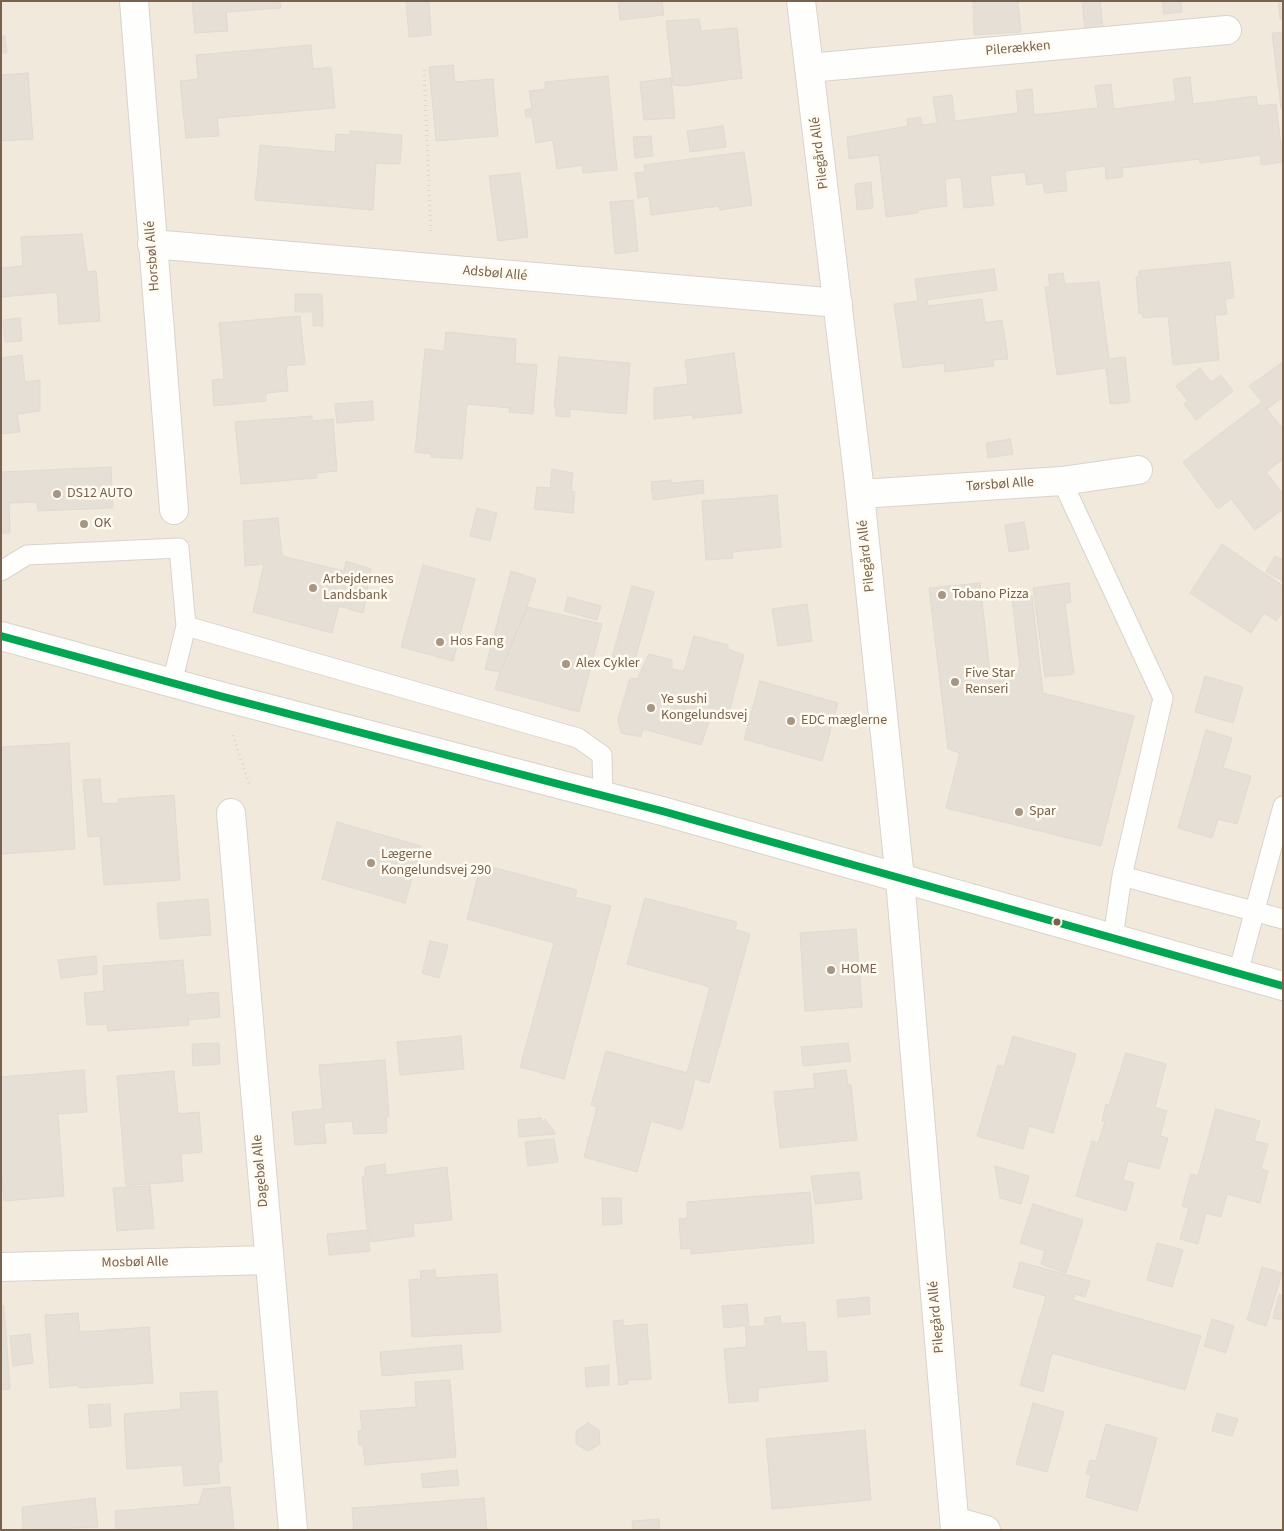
<!DOCTYPE html>
<html>
<head>
<meta charset="utf-8">
<style>
	body { margin:0 }
	#map { position:relative; width:1284px; height:1531px; overflow:hidden; background:#f8f6ee; font-family:"Source Sans 3",sans-serif }
	canvas { display:block }
	.frame { position:absolute; inset:0; border:2px solid #78624d; pointer-events:none }
</style>
</head>
<body>
<div id="map">
<canvas width="1284" height="1531"></canvas>
<div class="frame"></div>
</div>
<script>
const context = document.querySelector('canvas').getContext('2d');
context.lineJoin = 'round';
function fillPath(path, color) { context.fillStyle = color; context.fill(path, 'evenodd'); }
const shape = rows => new Path2D(rows.map(r => 'M' + r).join(''));
function trace(path, color, width, dash) { context.strokeStyle = color; context.lineWidth = width; context.lineCap = dash ? 'butt' : 'round'; context.setLineDash(dash || []); context.stroke(path); }
function label(font, color, halo, rows, align = 'center') {
  context.font = font + ' "Source Sans 3",sans-serif'; context.lineWidth = 5; context.setLineDash([]); context.textBaseline = 'middle'; context.strokeStyle = halo; context.fillStyle = color; for (const [text, x, y, turn = 0] of rows) {
    context.save(); context.translate(x, y); context.rotate((+turn || 0) * Math.PI / 180); context.textAlign = isNaN(turn) ? turn : align; if (halo) context.strokeText(text, 0, 0); context.fillText(text, 0, 0); context.restore();
  }
}
fillPath(shape([
	[1,1,1283,1,1283,1530,1,1530]
]), '#f1eadc');
const building = shape([
	[192,1,280,1,281,8,226,12,228,31,195,33,192,1],
	[406,1,429,1,431,35,409,37,406,1],
	[618,1,662,1,664,15,620,20,618,1],
	[973,1,1024,1,1018,2,1021,32,974,35,973,1],
	[1082,1,1100,1,1103,28,1085,30,1082,1],
	[1162,1,1181,1,1182,12,1164,14,1162,1],
	[1278,1,1283,1,1283,19,1280,19,1278,1],
	[699,19,701,31,737,28,742,78,684,86,673,85,666,21,699,19],
	[1283,32,1283,107,1281,108,1272,33,1283,32],
	[1,36,5,36,7,53,1,53,1,36],
	[311,45,313,69,331,67,335,108,217,118,219,136,186,138,180,81,198,79,196,55,311,45],
	[453,65,455,82,493,79,498,136,436,141,429,67,453,65],
	[28,73,33,139,1,141,1,75,28,73],
	[608,76,617,170,583,173,582,165,557,169,553,140,536,143,532,117,526,117,525,110,532,108,529,91,545,89,545,82,608,76],
	[1190,77,1193,104,1256,96,1258,106,1276,104,1283,162,1261,165,1260,155,1200,163,1199,159,1122,168,1123,177,1106,179,1105,166,1065,171,1067,191,1045,193,1043,183,1027,185,1025,172,990,176,994,205,964,208,961,177,945,179,947,206,918,210,918,213,886,217,879,155,849,159,847,137,908,126,907,119,921,117,922,125,937,123,933,97,952,95,955,121,1018,113,1016,91,1032,89,1034,115,1098,108,1095,86,1111,84,1114,109,1176,101,1173,79,1190,77],
	[671,78,675,118,644,120,640,82,671,78],
	[723,126,726,147,690,152,687,131,723,126],
	[350,131,402,135,400,164,376,163,373,210,255,200,260,145,335,152,336,134,350,135,350,131],
	[651,136,653,156,635,158,633,137,651,136],
	[744,152,752,205,720,210,719,206,651,215,649,196,638,198,635,173,645,172,644,165,744,152],
	[520,173,528,237,498,241,489,176,520,173],
	[871,182,873,208,857,210,855,184,871,182],
	[633,200,638,251,615,254,610,202,633,200],
	[82,234,87,272,96,271,100,321,59,324,57,292,1,297,1,268,23,266,21,237,82,234],
	[1230,262,1234,298,1225,299,1227,314,1215,315,1219,360,1173,365,1168,316,1143,318,1143,313,1139,314,1136,277,1139,276,1139,271,1230,262],
	[994,269,997,290,927,300,928,306,982,299,985,323,1002,320,1008,359,993,360,994,366,945,372,944,363,903,368,894,304,918,301,915,279,994,269],
	[1063,273,1065,284,1099,282,1109,359,1125,357,1130,402,1110,404,1106,368,1057,375,1045,287,1050,287,1048,275,1063,273],
	[295,294,322,294,323,326,313,326,313,312,295,312,295,294],
	[300,316,305,364,286,366,288,391,266,393,266,401,214,406,212,380,224,379,219,323,300,316],
	[20,318,22,341,5,342,3,320,20,318],
	[446,332,516,339,515,363,537,365,533,414,509,412,510,408,467,404,462,459,431,457,431,454,415,452,425,349,444,351,446,332],
	[734,353,742,413,693,418,692,415,654,419,654,388,688,384,685,360,734,353],
	[22,355,25,382,40,380,40,411,17,414,20,432,1,434,1,358,22,355],
	[559,357,630,363,626,414,570,409,570,417,556,416,556,407,554,407,559,357],
	[1283,362,1283,397,1267,409,1283,429,1283,459,1266,472,1283,494,1283,509,1255,530,1231,499,1218,509,1183,462,1262,402,1249,386,1283,362],
	[1200,368,1211,382,1221,375,1233,391,1196,420,1184,404,1188,401,1176,386,1200,368],
	[372,401,374,420,337,423,335,404,372,401],
	[312,416,312,421,333,419,337,471,317,473,317,478,241,484,235,422,312,416],
	[1010,439,1013,454,988,458,986,443,1010,439],
	[111,467,113,508,38,511,37,502,9,503,10,533,1,533,1,472,111,467],
	[552,469,573,473,571,491,575,492,573,513,534,509,537,487,550,488,552,469],
	[671,480,671,483,703,480,704,493,653,500,651,482,671,480],
	[777,495,781,547,732,552,733,558,706,560,702,501,777,495],
	[477,508,497,513,490,541,470,536,477,508],
	[278,518,282,556,344,571,346,561,371,569,363,613,339,606,332,633,253,612,264,564,245,566,243,521,278,518],
	[1024,522,1029,549,1009,552,1005,525,1024,522],
	[1222,544,1283,586,1283,611,1276,621,1264,613,1251,633,1190,593,1222,544],
	[1275,556,1283,560,1283,581,1266,572,1275,556],
	[423,565,475,579,453,661,401,647,423,565],
	[511,571,536,579,527,607,500,672,485,669,511,571],
	[980,583,990,672,1020,668,1012,598,1032,596,1043,693,1134,716,1101,846,946,808,960,753,948,749,929,588,980,583],
	[1069,583,1071,602,1065,603,1074,674,1045,677,1033,588,1069,583],
	[632,586,654,592,634,663,612,657,632,586],
	[568,597,601,606,597,620,564,611,568,597],
	[807,604,812,641,778,646,772,609,807,604],
	[527,607,602,624,579,712,495,689,500,672,527,607],
	[694,636,728,645,728,649,744,655,728,717,712,713,701,745,643,729,641,737,621,733,618,719,630,678,637,679,649,654,672,660,672,669,684,671,694,636],
	[1205,676,1243,687,1233,723,1195,712,1205,676],
	[760,681,838,703,822,761,744,739,760,681],
	[1206,730,1232,738,1223,768,1251,776,1237,824,1218,819,1212,838,1178,828,1206,730],
	[69,743,75,849,1,854,1,747,69,743],
	[100,779,102,804,118,803,118,799,174,795,180,880,104,885,100,836,88,837,83,780,100,779],
	[337,822,421,846,405,903,322,879,337,822],
	[481,864,577,890,575,897,611,906,564,1079,520,1067,554,943,467,919,481,864],
	[645,898,737,922,735,929,750,934,709,1083,695,1079,682,1130,651,1121,637,1172,584,1157,597,1107,591,1105,606,1051,687,1073,710,987,627,964,645,898],
	[208,899,211,935,160,939,157,903,208,899],
	[856,929,862,1007,805,1011,800,933,856,929],
	[430,941,448,945,439,978,422,973,430,941],
	[96,956,97,974,61,978,58,960,96,956],
	[183,960,186,995,218,992,220,1017,188,1020,189,1025,108,1031,107,1024,87,1025,84,993,104,991,103,966,183,960],
	[461,1036,464,1069,400,1075,397,1042,461,1036],
	[1013,1036,1076,1054,1053,1133,1029,1126,1023,1149,977,1136,998,1065,1004,1067,1013,1036],
	[219,1043,220,1064,193,1066,192,1044,219,1043],
	[848,1043,851,1061,803,1066,801,1047,848,1043],
	[1126,1053,1166,1064,1155,1107,1167,1111,1160,1136,1168,1138,1159,1169,1128,1161,1123,1180,1134,1183,1126,1211,1076,1196,1092,1141,1098,1143,1105,1122,1102,1121,1106,1104,1109,1105,1126,1053],
	[385,1060,389,1117,386,1117,387,1133,354,1134,352,1121,324,1123,326,1143,295,1145,292,1112,323,1109,319,1065,385,1060],
	[84,1070,87,1112,58,1114,64,1196,4,1201,1,1172,1,1077,84,1070],
	[846,1070,848,1085,851,1085,857,1140,780,1148,774,1092,815,1088,813,1074,846,1070],
	[174,1071,178,1114,199,1112,202,1152,181,1154,183,1181,126,1186,117,1076,174,1071],
	[1216,1109,1260,1121,1254,1141,1268,1144,1261,1169,1268,1171,1260,1203,1227,1194,1221,1217,1206,1213,1198,1244,1180,1239,1189,1208,1182,1206,1191,1174,1198,1176,1216,1109],
	[541,1118,542,1122,545,1119,556,1134,519,1137,518,1120,541,1118],
	[554,1139,558,1162,528,1166,525,1142,554,1139],
	[385,1164,386,1175,447,1167,452,1220,413,1224,414,1236,371,1242,369,1228,367,1228,362,1177,365,1177,365,1167,385,1164],
	[995,1166,1029,1176,1021,1204,1000,1198,995,1166],
	[859,1172,862,1199,815,1204,811,1176,859,1172],
	[150,1186,154,1228,117,1231,113,1188,150,1186],
	[810,1192,814,1243,691,1254,691,1248,681,1249,679,1219,687,1218,687,1202,810,1192],
	[602,1198,621,1198,622,1224,603,1225,602,1198],
	[1033,1204,1083,1220,1066,1273,1041,1264,1045,1251,1020,1243,1033,1204],
	[368,1230,370,1251,329,1255,327,1234,368,1230],
	[1157,1243,1183,1250,1172,1287,1147,1280,1157,1243],
	[1020,1262,1090,1281,1085,1297,1075,1294,1073,1300,1201,1336,1185,1390,1052,1353,1043,1392,1020,1385,1046,1296,1013,1287,1020,1262],
	[1262,1267,1282,1273,1266,1326,1247,1320,1262,1267],
	[435,1270,436,1278,497,1274,501,1332,412,1337,409,1280,421,1279,420,1271,435,1270],
	[1279,1295,1283,1296,1283,1320,1273,1318,1279,1295],
	[869,1297,870,1314,838,1317,837,1300,869,1297],
	[747,1304,749,1325,724,1328,722,1306,747,1304],
	[1,1306,4,1306,10,1389,1,1390,1,1306],
	[78,1313,80,1332,149,1327,153,1383,79,1388,78,1385,50,1388,45,1315,78,1313],
	[780,1316,781,1324,805,1322,807,1352,826,1351,828,1381,758,1388,758,1401,729,1403,724,1349,747,1347,745,1327,765,1326,764,1318,780,1316],
	[1212,1319,1234,1326,1226,1353,1204,1346,1212,1319],
	[623,1320,623,1326,647,1324,651,1379,627,1380,628,1384,619,1385,613,1321,623,1320],
	[30,1334,33,1363,13,1366,10,1336,30,1334],
	[461,1345,463,1369,382,1376,380,1352,461,1345],
	[609,1365,609,1385,586,1387,585,1368,609,1365],
	[450,1380,456,1457,365,1465,363,1445,359,1445,358,1431,362,1430,360,1411,416,1407,415,1382,450,1380],
	[217,1391,222,1462,218,1462,220,1483,184,1486,182,1465,127,1469,124,1414,181,1409,180,1393,217,1391],
	[1033,1403,1064,1412,1047,1472,1016,1464,1033,1403],
	[110,1404,111,1426,90,1428,88,1405,110,1404],
	[1217,1413,1238,1419,1232,1436,1212,1431,1217,1413],
	[588,1423,599,1430,600,1444,588,1451,576,1444,576,1431,588,1423],
	[1106,1424,1157,1438,1137,1511,1086,1497,1091,1475,1086,1474,1090,1460,1096,1461,1106,1424],
	[865,1430,871,1500,772,1509,766,1439,865,1430],
	[457,1470,459,1485,423,1488,421,1474,457,1470],
	[230,1487,234,1530,116,1530,115,1511,199,1504,203,1489,230,1487],
	[95,1498,98,1527,23,1530,22,1507,95,1498],
	[484,1498,487,1530,354,1530,352,1508,484,1498],
	[659,1519,660,1530,633,1530,632,1521,659,1519]
]);
fillPath(building, '#e5dfd5');
trace(building, '#e1dad0', 1);
const service = shape([
	[1062,481,1163,698,1122,876],
	[1,571,27,555,179,548,186,626,172,683],
	[186,626,578,738,602,755,603,795],
	[1113,938,1122,876,1283,919],
	[1238,973,1283,806]
]);
const minor = shape([
	[134,1,174,510],
	[801,1,858,475,900,879,955,1530],
	[809,68,1227,30],
	[152,244,838,303],
	[860,494,1062,481,1138,470],
	[231,813,293,1530],
	[1,1267,268,1260],
	[954,1521,986,1530]
]);
const tertiary = shape([
	[1,636,220,696,662,811,1283,986]
]);
trace(service, '#d8d3cc', 21);
trace(minor, '#d8d3cc', 30);
trace(tertiary, '#d8d3cc', 30);
trace(shape([
	[424,70,431,234],
	[233,735,249,784]
]), '#dad6d0', 3, [1, 4]);
trace(service, '#fefefc', 19);
trace(minor, '#fefefc', 28);
trace(tertiary, '#fefefc', 28);
trace(shape([
	[1,636,220,696,662,811,1283,986]
]), '#00a651', 8);
for (const [x, y, r, color] of [
	[57,494,5,"#a59685"],
	[84,524,5,"#a59685"],
	[313,588,5,"#a59685"],
	[942,595,5,"#a59685"],
	[440,642,5,"#a59685"],
	[566,664,5,"#a59685"],
	[955,682,5,"#a59685"],
	[651,708,5,"#a59685"],
	[791,721,5,"#a59685"],
	[1019,812,5,"#a59685"],
	[371,863,5,"#a59685"],
	[1057,922,4.5,"#78624d"],
	[831,970,5,"#a59685"]
]) { const dot = new Path2D(); dot.arc(x, y, r, 0, 2 * Math.PI); context.fillStyle = color; context.fill(dot); trace(dot, '#fffbf0', 2); }
label('14px', '#78624d', '#fffbf0', [
	["Pilerækken",1018,49,-5],
	["Pilegård Allé",820,153,-97],
	["Horsbøl Allé",153,256,-94],
	["Adsbøl Allé",495,274,5],
	["Tørsbøl Alle",1000,485,-4],
	["Pilegård Allé",867,556,-96],
	["Dagebøl Alle",261,1171,-95],
	["Mosbøl Alle",135,1263,-1],
	["Pilegård Allé",937,1317,-95]
]);
label('14px', '#78624d', '#fffbf0', [
	["DS12 AUTO",67,494],
	["OK",94,524],
	["Arbejdernes",323,580],
	["Landsbank",323,596],
	["Tobano Pizza",952,595],
	["Hos Fang",450,642],
	["Alex Cykler",576,664],
	["Five Star",965,674],
	["Renseri",965,690],
	["Ye sushi",661,700],
	["Kongelundsvej",661,716],
	["EDC mæglerne",801,721],
	["Spar",1029,812],
	["Lægerne",381,855],
	["Kongelundsvej 290",381,871],
	["HOME",841,970]
], 'left');
</script>
</body>
</html>
